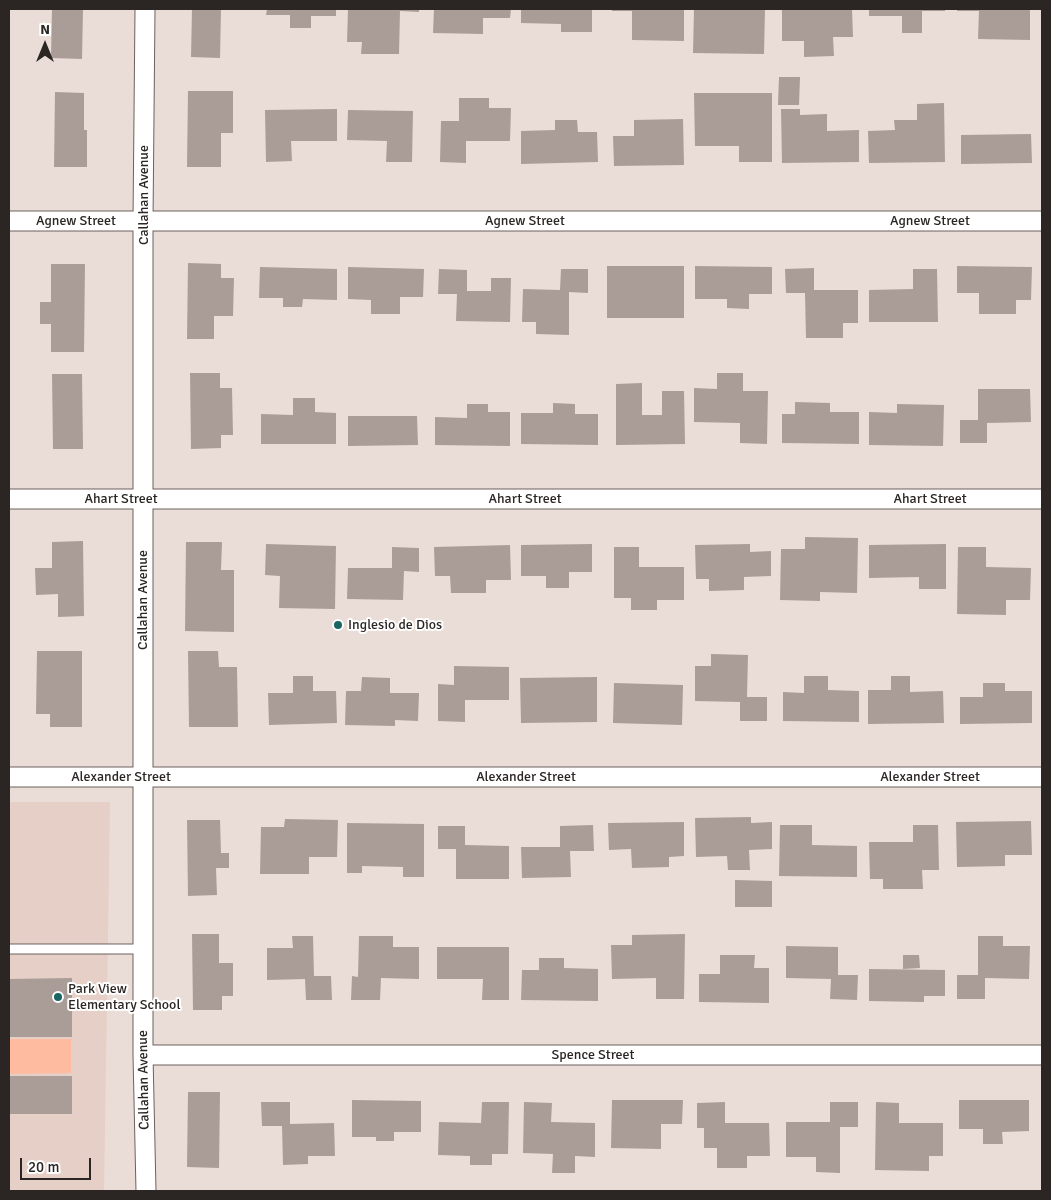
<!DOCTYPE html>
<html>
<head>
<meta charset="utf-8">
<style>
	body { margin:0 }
	#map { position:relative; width:1051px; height:1200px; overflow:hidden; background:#eadcd6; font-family:Signika,sans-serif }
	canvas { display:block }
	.frame { position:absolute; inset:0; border:10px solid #2b2624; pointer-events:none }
	.north { position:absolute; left:20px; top:20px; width:50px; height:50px; -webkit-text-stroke:4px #fff; paint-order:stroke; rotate:0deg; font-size:14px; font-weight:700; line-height:20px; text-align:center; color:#2b2624 }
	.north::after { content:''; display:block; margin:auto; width:18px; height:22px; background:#2b2624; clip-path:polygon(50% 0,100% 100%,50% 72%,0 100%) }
	.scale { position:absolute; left:20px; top:1158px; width:71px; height:22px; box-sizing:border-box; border:2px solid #2b2624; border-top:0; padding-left:6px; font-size:15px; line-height:18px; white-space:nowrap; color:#2b2624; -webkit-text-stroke:4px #fff; paint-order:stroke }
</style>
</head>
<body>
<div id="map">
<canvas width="1051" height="1200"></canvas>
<div class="frame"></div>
<div class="north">N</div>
<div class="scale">20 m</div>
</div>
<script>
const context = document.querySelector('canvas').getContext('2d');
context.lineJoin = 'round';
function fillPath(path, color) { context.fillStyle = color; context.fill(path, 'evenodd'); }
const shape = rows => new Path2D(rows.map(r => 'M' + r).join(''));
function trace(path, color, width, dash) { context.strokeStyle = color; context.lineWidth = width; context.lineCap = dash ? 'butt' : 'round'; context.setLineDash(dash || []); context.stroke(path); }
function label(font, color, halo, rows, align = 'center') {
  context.font = font + ' Signika,sans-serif'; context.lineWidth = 4; context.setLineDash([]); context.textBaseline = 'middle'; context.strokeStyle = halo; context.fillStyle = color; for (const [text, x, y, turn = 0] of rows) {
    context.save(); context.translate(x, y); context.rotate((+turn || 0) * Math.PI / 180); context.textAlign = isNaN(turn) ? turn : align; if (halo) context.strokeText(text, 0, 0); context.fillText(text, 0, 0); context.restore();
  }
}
fillPath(shape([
	[9,802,110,802,104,1191,9,1191]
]), '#e5cfc6');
fillPath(shape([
	[9,1039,71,1039,71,1073,9,1074]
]), '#febba0');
fillPath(shape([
	[52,9,83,9,82,59,51,58],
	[192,9,221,9,220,58,191,57],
	[267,9,336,9,336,16,311,16,311,28,290,28,290,15,266,15],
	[348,9,419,9,419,12,400,11,399,54,361,54,362,42,347,42],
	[434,9,511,9,510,18,483,18,483,34,433,33],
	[521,9,592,9,592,32,561,32,561,24,521,23],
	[612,9,684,9,684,41,632,40,632,11,612,11],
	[694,9,765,9,764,54,693,53],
	[782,9,852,9,853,37,833,37,834,56,804,57,804,41,782,41],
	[869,9,945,9,945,11,922,11,922,33,902,33,902,16,869,16],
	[957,9,1030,9,1030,40,978,39,979,11,957,11],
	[779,77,800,77,799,105,778,105],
	[188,91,233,91,233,133,221,133,221,167,187,167],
	[55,92,84,93,84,130,87,130,87,167,54,167],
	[694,93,772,93,772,162,739,162,739,146,695,146],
	[459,98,489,98,489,108,511,108,510,141,466,141,466,163,440,162,441,121,459,121],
	[944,103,945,162,869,163,868,131,895,130,894,120,917,120,917,104],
	[337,109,337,141,291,141,292,161,266,162,265,110],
	[781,109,800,109,800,115,827,114,827,131,859,130,859,162,782,163],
	[348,110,413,111,412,162,386,162,387,141,347,140],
	[683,119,684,165,614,166,613,136,634,136,634,120],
	[555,120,577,120,578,132,597,132,598,162,521,164,521,131,555,130],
	[1031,134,1032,163,961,164,961,135],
	[188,263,221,264,221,278,234,278,233,316,214,316,214,339,187,339],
	[51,264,85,264,84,352,51,352,51,324,40,324,40,302,51,302],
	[607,266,684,266,684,318,607,318],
	[695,266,772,267,772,294,749,294,749,309,727,308,727,299,695,299],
	[957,266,1032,267,1031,300,1016,300,1016,314,979,314,979,293,957,293],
	[260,267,337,269,337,300,303,299,302,307,283,307,283,298,259,298],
	[348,267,424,269,423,297,400,297,400,314,371,314,371,300,348,299],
	[814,268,814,290,858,290,858,323,843,323,843,338,806,338,805,293,786,293,785,269],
	[439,269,467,270,467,291,491,291,491,278,511,278,510,322,456,321,457,294,438,294],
	[561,269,588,269,588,293,569,292,569,335,536,334,536,322,522,322,523,289,560,290],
	[913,269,937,269,938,322,869,322,869,290,913,289],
	[190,373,220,373,220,388,232,388,233,435,221,435,221,448,191,449],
	[717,373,743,373,743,391,768,391,767,444,740,443,740,423,694,422,694,388,717,389],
	[52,374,82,374,83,449,53,449],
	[642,383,642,415,662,415,662,391,684,391,685,444,616,445,616,384],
	[978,389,1030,389,1031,422,987,423,987,443,960,443,960,420,978,420],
	[293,398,315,398,315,412,336,413,336,444,261,444,261,414,293,415],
	[795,402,830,403,830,412,859,412,859,444,782,443,782,414,795,414],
	[553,403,575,404,575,414,598,414,598,445,521,444,521,413,553,413],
	[467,404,488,404,488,412,510,412,510,446,435,445,435,417,467,418],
	[897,404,944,405,943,446,869,445,869,412,897,413],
	[348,416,417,416,418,445,348,446],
	[805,537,858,538,857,593,820,592,820,601,780,600,781,549,805,549],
	[83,541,84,616,58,617,58,594,36,595,35,568,52,568,52,542],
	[186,542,222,542,221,570,234,570,234,632,185,631],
	[266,544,336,546,335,609,279,608,280,576,265,575],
	[592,544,592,572,569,572,569,588,546,588,546,576,521,576,521,545],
	[750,544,750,552,771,551,771,576,744,577,744,590,709,591,709,579,696,579,695,545],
	[946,544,946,589,919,589,919,577,869,578,869,545],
	[510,545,511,580,486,580,486,593,451,593,450,576,435,576,434,547],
	[392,547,419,548,419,572,404,571,403,600,347,599,348,568,392,568],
	[614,547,639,547,639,567,684,567,684,600,657,600,657,610,631,610,631,598,614,598],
	[958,547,986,547,986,567,1031,568,1030,600,1006,600,1006,615,957,614],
	[37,651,82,651,82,727,50,727,50,714,36,714],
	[188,651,218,651,219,667,237,667,238,727,189,727],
	[711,654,748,655,747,697,767,697,767,721,740,721,740,702,695,701,695,666,711,666],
	[454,666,509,667,509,700,465,700,465,722,438,721,438,684,454,685],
	[293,676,313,676,313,691,336,691,337,723,269,725,268,693,293,693],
	[804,676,828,676,828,690,859,691,859,722,783,721,783,692,804,693],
	[891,676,910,676,910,692,943,691,944,723,868,724,868,690,891,690],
	[362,677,390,678,390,693,419,693,418,721,395,720,395,726,345,725,346,691,361,691],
	[597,677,597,722,521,723,520,678],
	[614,683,683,685,682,725,613,723],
	[983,683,1005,683,1005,691,1032,691,1032,723,960,724,960,697,983,697],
	[751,817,751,823,772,822,772,849,749,850,750,870,728,870,727,856,696,857,695,818],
	[285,819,338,820,337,857,309,857,309,874,260,874,261,827,284,827],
	[187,820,220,820,221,853,229,853,229,868,216,868,217,895,188,896],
	[1031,821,1032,855,1005,855,1005,866,957,867,956,822],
	[684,822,684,856,669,857,669,867,632,868,631,849,609,850,608,823],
	[347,823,424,824,424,877,403,877,403,867,362,866,362,873,347,873],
	[593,825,594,851,570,851,571,877,522,878,521,847,560,847,560,826],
	[780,825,812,825,812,845,857,846,857,877,779,876],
	[913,825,938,825,939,870,922,870,923,889,883,889,883,879,870,879,869,842,913,842],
	[438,826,465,826,465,845,509,846,509,879,456,879,456,849,438,849],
	[735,880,772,881,772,907,735,907],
	[192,934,219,934,219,963,233,963,233,996,222,996,222,1010,193,1010],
	[685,934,684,999,656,999,656,978,612,979,611,945,632,945,632,935],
	[292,936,313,936,314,976,331,976,332,1000,306,1000,305,979,267,980,267,948,293,948],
	[359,936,393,936,393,947,419,947,419,979,381,978,380,1000,351,1000,352,976,358,977],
	[978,936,1003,936,1003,946,1030,946,1029,979,985,978,985,999,957,999,957,975,978,975],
	[786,946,838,947,838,975,858,975,857,1000,830,999,831,979,786,978],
	[437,947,509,947,509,1000,482,1000,483,979,437,979],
	[720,955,755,955,754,968,769,968,769,1003,699,1002,699,974,720,974],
	[903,955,919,955,920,968,903,969],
	[539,958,564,958,564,968,598,969,598,1001,521,1000,522,970,539,970],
	[869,969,945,970,945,996,924,996,924,1002,869,1001],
	[72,978,72,1037,9,1037,9,979],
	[9,1076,72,1076,72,1114,9,1114],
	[188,1092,220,1092,219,1168,187,1167],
	[352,1100,421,1101,421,1132,394,1132,394,1141,376,1141,376,1137,352,1137],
	[612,1100,683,1100,682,1124,661,1124,661,1149,611,1148],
	[959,1100,1029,1100,1029,1131,1002,1132,1003,1144,983,1144,983,1129,959,1129],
	[261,1102,290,1102,290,1124,334,1123,335,1156,308,1156,308,1164,283,1165,282,1126,262,1126],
	[482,1102,509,1102,508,1154,492,1154,492,1165,470,1165,470,1156,438,1155,439,1122,481,1123],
	[524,1102,552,1103,551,1122,595,1123,595,1157,575,1156,575,1173,552,1173,553,1154,523,1153],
	[725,1102,725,1123,769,1123,770,1156,747,1156,747,1168,717,1168,717,1148,704,1148,704,1128,697,1128,697,1103],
	[830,1102,858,1102,858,1127,840,1127,840,1173,816,1172,816,1157,786,1157,786,1122,830,1122],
	[876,1102,899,1103,899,1123,943,1123,943,1156,929,1156,929,1171,875,1170]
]), '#aa9d97');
const service = shape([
	[9,949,143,949]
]);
const minor = shape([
	[145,9,143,221,143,1055,146,1191],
	[9,221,1042,221],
	[9,499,1042,499],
	[9,777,1042,777],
	[143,1055,1042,1055]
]);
trace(service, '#6d615c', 11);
trace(minor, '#6d615c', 21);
trace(service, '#fff', 9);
trace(minor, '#fff', 19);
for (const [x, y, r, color] of [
	[338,625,5,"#196662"],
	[58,997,5,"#196662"]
]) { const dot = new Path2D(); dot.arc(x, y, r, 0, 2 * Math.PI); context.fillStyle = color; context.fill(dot); trace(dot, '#fff', 2); }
label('14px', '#2b2624', '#fff', [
	["Callahan Avenue",144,195,-90],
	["Agnew Street",76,221],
	["Agnew Street",525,221],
	["Agnew Street",930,221],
	["Ahart Street",121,499],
	["Ahart Street",525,499],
	["Ahart Street",930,499],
	["Callahan Avenue",143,600,-90],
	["Alexander Street",121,777],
	["Alexander Street",526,777],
	["Alexander Street",930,777],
	["Spence Street",593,1055],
	["Callahan Avenue",144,1080,-91]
]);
label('14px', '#2b2624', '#fff', [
	["Inglesio de Dios",348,625],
	["Park View",68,989],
	["Elementary School",68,1005]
], 'left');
</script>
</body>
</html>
